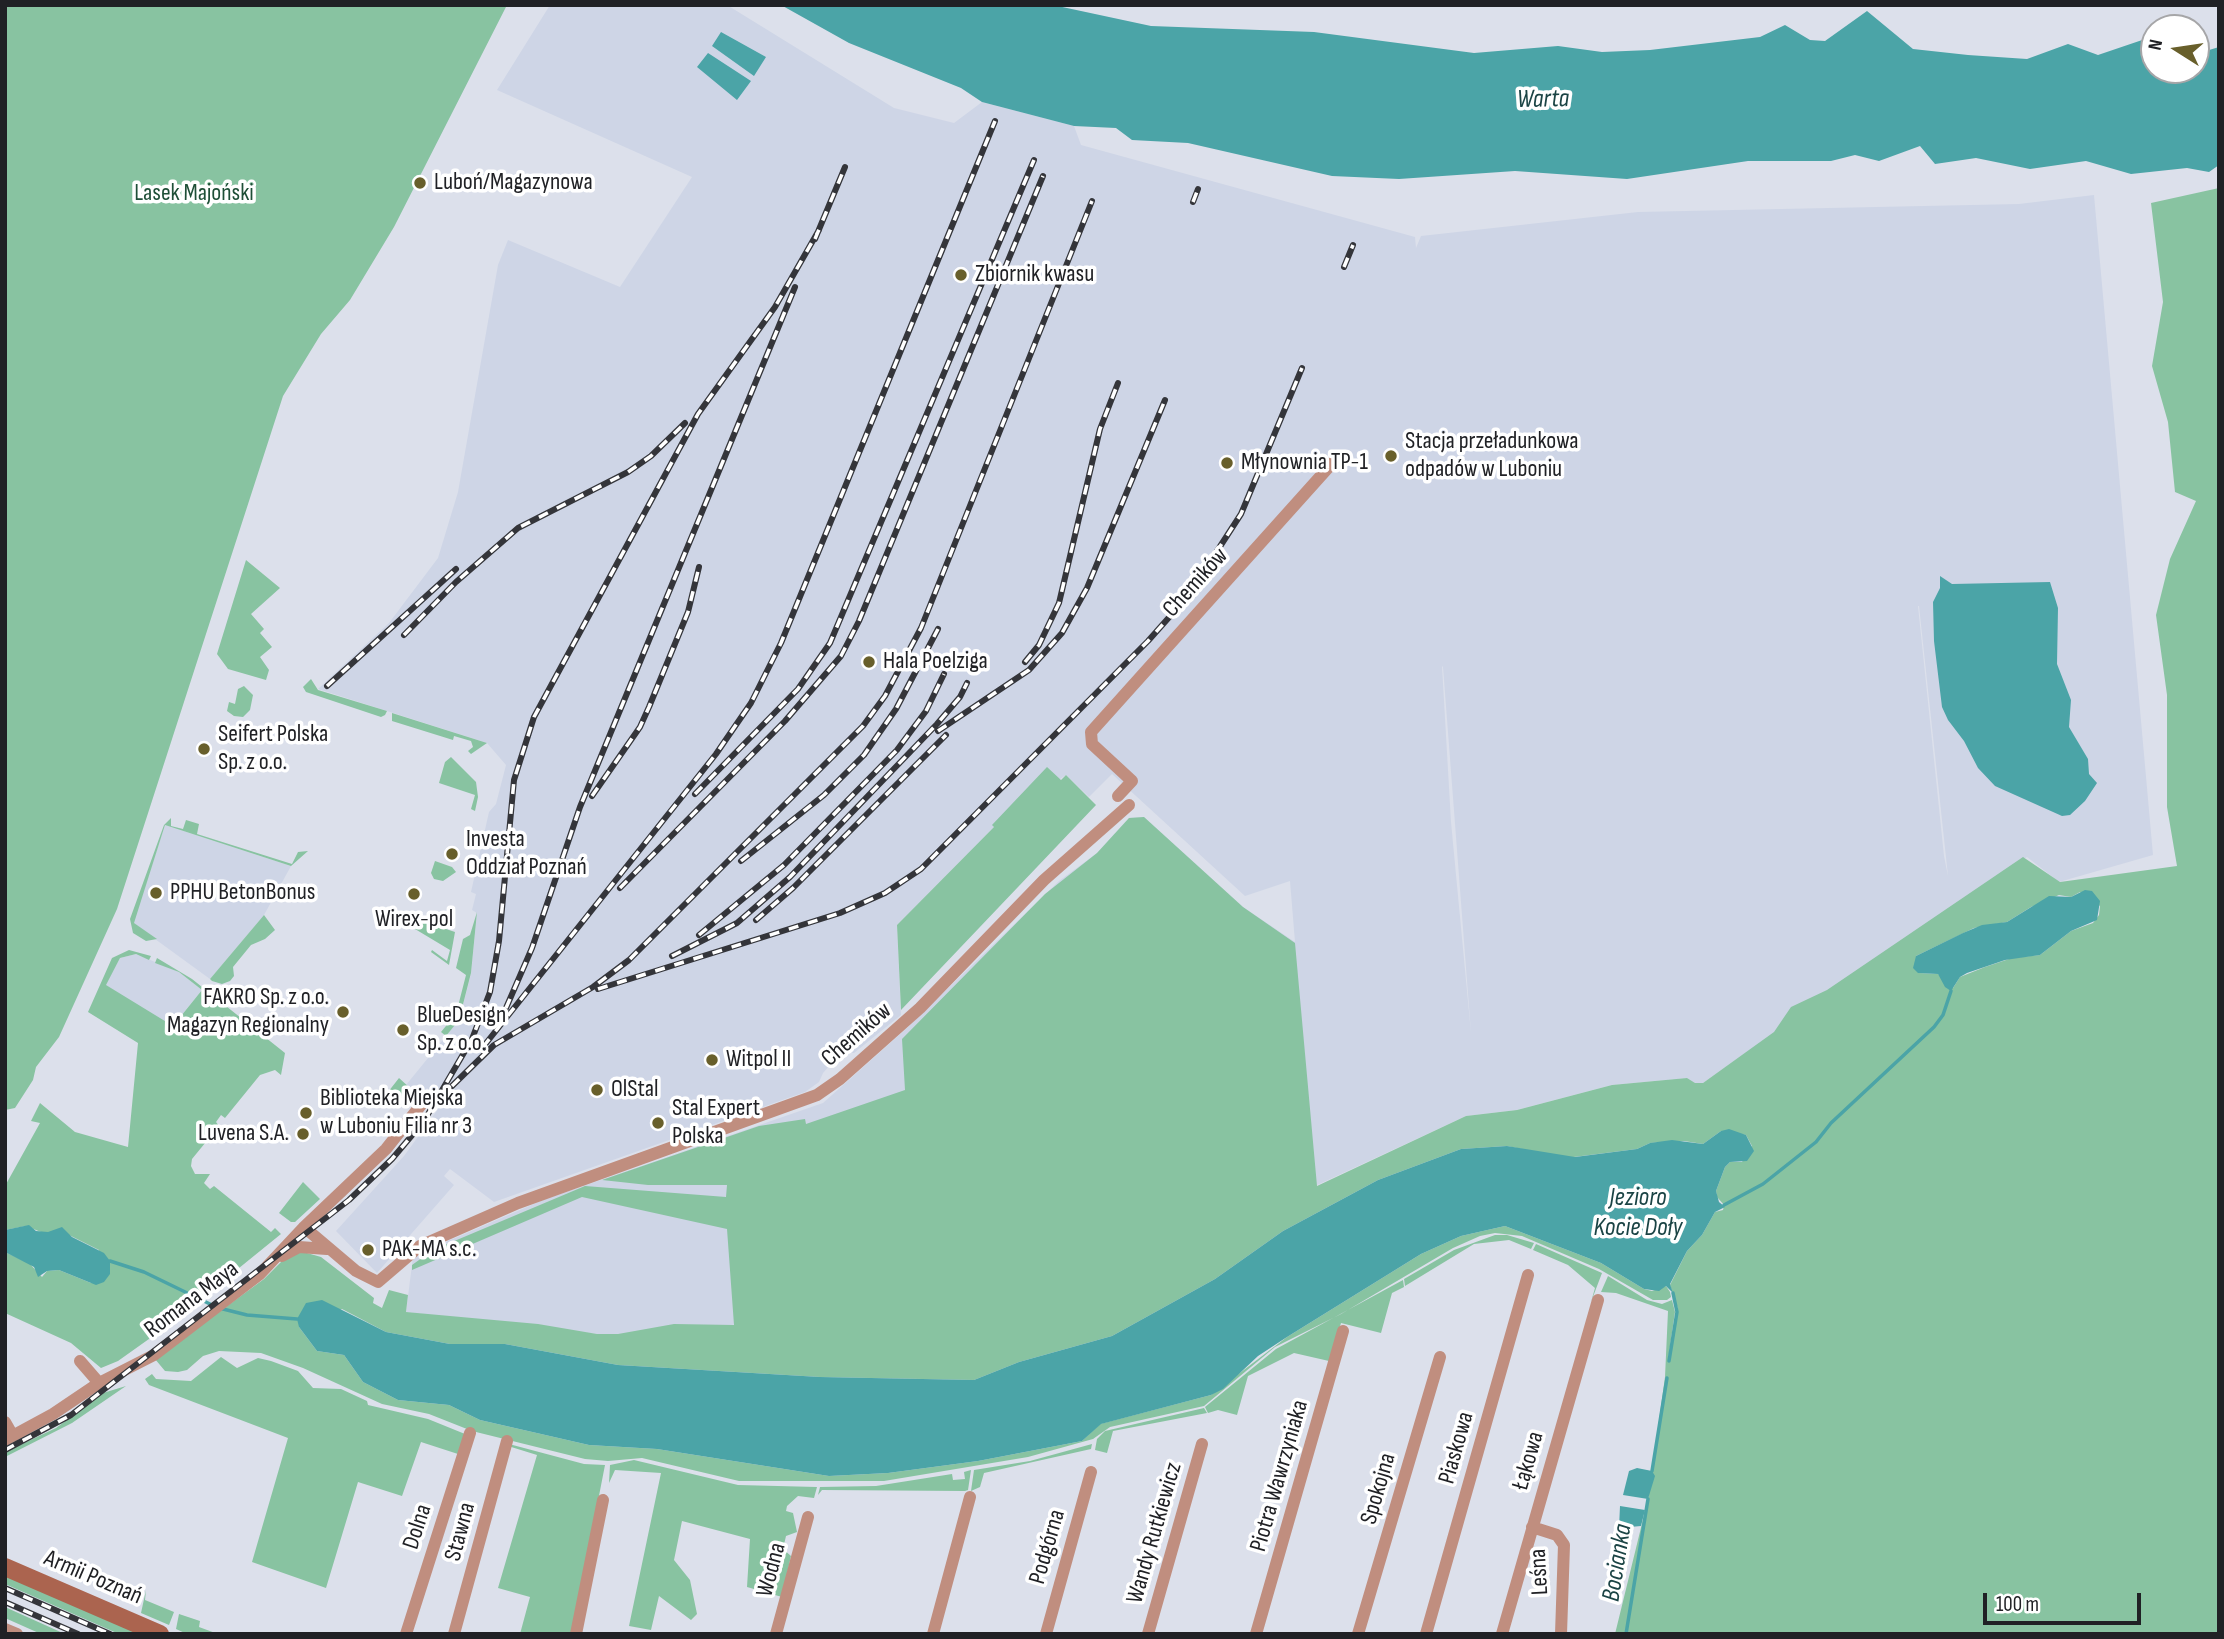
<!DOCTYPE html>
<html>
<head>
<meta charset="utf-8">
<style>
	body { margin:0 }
	#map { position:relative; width:2224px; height:1639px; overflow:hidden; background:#dce0eb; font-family:"Sofia Sans Condensed",sans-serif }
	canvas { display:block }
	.frame { position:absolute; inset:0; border:7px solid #202125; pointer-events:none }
	.north { position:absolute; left:2140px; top:14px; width:70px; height:70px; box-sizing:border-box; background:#fff; border:2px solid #a6a6a8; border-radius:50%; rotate:282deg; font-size:19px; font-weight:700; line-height:28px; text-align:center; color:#202125 }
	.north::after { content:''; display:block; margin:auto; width:24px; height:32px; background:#685f2b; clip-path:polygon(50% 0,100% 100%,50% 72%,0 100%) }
	.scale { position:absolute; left:1983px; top:1593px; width:158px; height:32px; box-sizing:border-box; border:4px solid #202125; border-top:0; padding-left:9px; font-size:21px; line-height:24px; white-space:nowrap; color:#202125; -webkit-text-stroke:5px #fff; paint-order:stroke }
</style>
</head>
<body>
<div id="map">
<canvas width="2224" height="1639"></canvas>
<div class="frame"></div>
<div class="north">N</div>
<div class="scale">100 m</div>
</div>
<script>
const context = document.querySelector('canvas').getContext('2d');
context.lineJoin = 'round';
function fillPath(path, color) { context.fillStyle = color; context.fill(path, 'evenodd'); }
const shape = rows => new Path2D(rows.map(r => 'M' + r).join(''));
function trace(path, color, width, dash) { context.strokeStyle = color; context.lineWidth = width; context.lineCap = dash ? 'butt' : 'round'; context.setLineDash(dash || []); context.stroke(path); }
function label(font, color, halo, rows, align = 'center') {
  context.font = font + ' "Sofia Sans Condensed",sans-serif'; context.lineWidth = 7; context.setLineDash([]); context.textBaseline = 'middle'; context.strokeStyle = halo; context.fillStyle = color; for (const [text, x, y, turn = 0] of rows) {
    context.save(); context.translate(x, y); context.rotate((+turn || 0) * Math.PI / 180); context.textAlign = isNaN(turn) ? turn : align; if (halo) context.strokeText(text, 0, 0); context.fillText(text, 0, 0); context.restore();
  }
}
fillPath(shape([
	[550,5,727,5,894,108,954,123,982,102,1074,126,1081,145,1415,237,1416,248,1421,236,1638,212,2019,204,2094,195,2153,855,2059,882,2027,857,1703,1083,1695,1084,1687,1078,1612,1085,1517,1110,1466,1116,983,1340,597,1334,406,1312,413,1257,425,1251,543,1200,823,1103,907,1028,1059,881,1097,853,1129,818,1144,817,1243,907,1295,942,1290,881,1245,896,1112,774,1089,797,1066,775,993,825,994,827,897,925,901,1015,854,1053,842,1052,823,1073,819,1082,805,1092,494,1202,450,1169,444,1176,454,1185,377,1273,336,1231,404,1156,444,1101,427,1088,417,1100,414,1098,417,1094,406,1085,459,1020,471,974,477,913,472,910,476,894,471,892,489,812,496,804,506,765,487,743,318,689,389,623,438,558,458,492,498,265,508,240,620,287,692,177,497,90],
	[1918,606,1919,606,1948,876,1944,856],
	[1442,666,1443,667,1471,1033,1451,822],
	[165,825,291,866,264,915,210,979,133,923],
	[136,954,179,972,202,990,172,1027,105,985,120,958]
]), '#ced5e6');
fillPath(shape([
	[5,5,507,5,394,227,350,300,321,334,283,396,117,909,59,1037,36,1067,33,1080,15,1108,5,1110],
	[2219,188,2219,1634,1615,1634,1648,1499,1665,1377,1668,1311,1616,1293,1601,1292,1608,1276,1647,1300,1662,1304,1672,1300,1675,1312,1668,1360,1670,1361,1678,1309,1670,1285,1687,1251,1702,1235,1715,1212,1723,1210,1724,1205,1717,1197,1716,1191,1725,1167,1730,1162,1742,1162,1752,1146,1746,1135,1721,1131,1703,1144,1684,1141,1650,1143,1637,1149,1566,1158,1507,1146,1461,1149,1378,1180,1283,1231,1215,1279,1112,1336,1019,1362,974,1380,820,1377,618,1365,505,1344,450,1344,386,1332,342,1309,299,1327,317,1351,344,1355,363,1382,398,1400,449,1405,480,1420,589,1445,657,1449,829,1476,888,1473,978,1461,1082,1441,1100,1424,1211,1395,1287,1337,1421,1254,1461,1236,1505,1226,1601,1263,1644,1289,1652,1291,1666,1286,1670,1292,1671,1297,1667,1300,1653,1300,1599,1269,1522,1236,1495,1233,1480,1236,1453,1248,1341,1314,1275,1347,1204,1406,1110,1427,1093,1439,1028,1457,884,1481,739,1481,642,1458,608,1461,585,1459,472,1431,429,1414,382,1404,303,1368,261,1353,219,1351,203,1356,187,1370,178,1372,165,1371,155,1359,264,1279,285,1258,300,1251,321,1257,374,1298,373,1303,382,1308,389,1290,408,1295,406,1312,538,1324,597,1334,618,1334,674,1324,734,1325,727,1229,582,1197,412,1270,412,1265,433,1250,585,1186,726,1197,727,1185,648,1185,602,1180,759,1126,805,1119,806,1124,905,1090,902,1039,1045,894,1097,853,1129,818,1144,817,1243,907,1295,943,1317,1186,1466,1116,1517,1110,1612,1085,1687,1078,1695,1083,1703,1083,1774,1032,1791,1007,1827,990,2023,857,2060,882,2177,866,2167,807,2167,695,2156,615,2170,559,2196,501,2175,492,2168,422,2152,366,2163,302,2151,203],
	[2080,892,2100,906,2099,915,2093,923,2071,931,2040,955,2012,958,1985,967,1960,977,1953,988,1938,974,1919,973,1916,956,1974,928,2007,922,2031,907,2059,895,2071,897],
	[246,560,280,588,251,614,264,629,260,633,272,647,260,657,269,670,266,680,228,669,217,654],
	[311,679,318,690,387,711,385,715,381,717,306,692,303,687],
	[244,686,253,695,250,710,243,717,234,716,227,711,229,702,235,704,238,689],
	[392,713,487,743,471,754,468,751,473,747,471,741,454,736,453,740,392,721],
	[451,757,476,782,478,797,475,811,471,809,475,795,439,783,445,762],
	[1047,767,1061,780,1066,775,1096,805,901,1010,897,925,994,827,992,825],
	[171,818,171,826,183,829,186,820,199,824,197,834,292,864,298,852,308,851,291,866,165,825,134,923,157,939,146,941,133,933,130,919,164,825],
	[435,861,452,867,456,872,443,881,434,879,431,873],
	[477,912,471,973,459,1020,446,1036,441,1032,450,1021,454,1022,466,975,456,968,463,939,470,935],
	[264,915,275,930,265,939,251,945,233,967,234,976,230,981,222,984,212,981,210,979],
	[422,921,455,932,449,965,431,952,432,950,447,961,450,950,415,929],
	[129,950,151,956,149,960,136,954,120,958,106,985,173,1026,202,990,179,972,155,963,157,958,192,979,285,1053,281,1075,275,1070,260,1075,225,1118,221,1115,216,1122,219,1126,192,1159,191,1166,195,1174,210,1174,204,1183,210,1189,214,1186,271,1232,275,1228,281,1234,170,1324,118,1361,101,1368,71,1343,5,1313,5,1252,30,1264,42,1277,47,1271,59,1270,91,1283,99,1250,67,1234,41,1232,26,1226,5,1230,5,1186,40,1123,31,1121,40,1103,75,1132,128,1147,138,1043,88,1012,112,958],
	[399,1078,410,1088,394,1107,389,1108,381,1101],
	[303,1182,320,1199,295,1222,291,1222,279,1213],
	[1495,1235,1507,1235,1534,1243,1531,1249,1509,1240,1474,1244,1405,1286,1404,1279,1454,1250],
	[1536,1244,1602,1273,1591,1302,1595,1288,1568,1265,1533,1250],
	[1403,1280,1404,1287,1392,1293,1381,1333,1341,1323,1329,1361,1294,1353,1248,1376,1237,1415,1218,1410,1208,1413,1205,1407,1276,1349],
	[221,1357,237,1368,258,1358,271,1361,298,1371,313,1388,341,1389,367,1401,368,1405,428,1419,465,1434,458,1454,421,1442,402,1496,358,1482,326,1588,252,1562,288,1438,149,1385,145,1379,152,1374,156,1379,191,1381],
	[126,1386,72,1423,5,1457,5,1452,56,1428,103,1393],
	[1204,1408,1207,1413,1113,1431,1107,1453,1095,1450,1097,1439,1105,1431],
	[509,1444,584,1464,605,1465,572,1634,520,1634,530,1597,498,1588,537,1455,508,1446],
	[1092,1444,1091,1449,984,1473,980,1487,971,1491,974,1470,1030,1461],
	[634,1460,738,1485,817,1487,814,1498,798,1496,787,1506,786,1511,793,1513,797,1532,786,1536,783,1549,791,1556,782,1597,747,1587,750,1539,682,1521,674,1560,690,1580,697,1614,691,1620,659,1596,651,1630,629,1626,661,1473,615,1470,609,1483,610,1465],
	[971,1470,968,1490,965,1491,822,1490,818,1495,820,1487,876,1486,952,1474,953,1480,965,1479,964,1472],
	[5,1574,144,1634,119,1634,5,1584],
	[146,1590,145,1600,174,1612,169,1625,141,1613],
	[5,1607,65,1634,41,1634,5,1618],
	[179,1614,200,1621,199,1627,218,1634,187,1634,176,1629]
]), '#88c3a1');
fillPath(shape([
	[781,5,1053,5,1151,26,1314,32,1474,53,1558,46,1602,52,1650,50,1760,37,1785,25,1810,40,1825,41,1867,11,1913,49,1968,55,2027,59,2068,44,2098,55,2154,36,2154,70,2196,70,2196,54,2219,47,2219,165,2209,172,2187,168,2131,174,2086,161,2030,169,1976,158,1935,164,1920,146,1879,161,1855,155,1831,161,1748,161,1627,179,1515,171,1399,179,1332,176,1188,143,1132,140,1116,128,1074,126,982,102,961,88,849,43],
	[721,32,766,57,754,76,712,46],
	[708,53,751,81,737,100,697,67],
	[1940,576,1952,584,2050,582,2058,608,2057,664,2071,700,2069,727,2088,759,2089,774,2097,783,2085,801,2070,815,2062,816,1995,786,1978,768,1964,741,1948,720,1942,707,1934,641,1933,602,1940,588],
	[2085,890,2092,891,2100,901,2097,920,2071,931,2040,955,2005,960,1967,973,1960,977,1951,991,1945,987,1938,974,1918,973,1913,968,1916,956,1963,933,1982,925,2007,922,2049,896,2071,897],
	[1729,1129,1746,1135,1754,1151,1747,1161,1730,1162,1725,1167,1716,1191,1719,1202,1725,1207,1715,1212,1702,1235,1687,1251,1670,1284,1673,1293,1666,1286,1659,1291,1644,1289,1601,1263,1505,1226,1461,1236,1421,1254,1287,1337,1258,1356,1223,1389,1211,1395,1101,1424,1082,1441,978,1461,888,1473,829,1476,657,1449,589,1445,480,1420,449,1405,398,1400,363,1382,344,1355,317,1351,299,1327,297,1319,306,1303,322,1300,386,1332,450,1344,505,1344,618,1365,820,1377,974,1380,1019,1362,1112,1336,1215,1279,1283,1231,1378,1180,1461,1149,1507,1146,1575,1157,1637,1149,1650,1143,1672,1140,1703,1144,1721,1131],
	[29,1225,36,1231,48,1232,62,1227,72,1237,104,1253,110,1261,110,1274,104,1282,96,1285,59,1270,47,1271,38,1277,34,1267,5,1252,5,1230],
	[1637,1468,1652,1471,1655,1476,1648,1499,1623,1495,1629,1471],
	[1620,1506,1645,1510,1641,1526,1619,1528]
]), '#4ba4a7');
trace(shape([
	[1724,1205,1763,1184,1816,1142,1831,1123,1934,1027,1943,1015,1951,991],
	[110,1261,144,1272,212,1305],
	[219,1308,247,1315,297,1319],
	[1669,1361,1677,1312,1673,1293],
	[1652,1471,1667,1378],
	[1626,1634,1648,1499]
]), '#4ba4a7', 3.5);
trace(shape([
	[1118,796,1132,781,1092,744,1091,732,1336,459],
	[304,1227,356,1271,378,1282,420,1246,518,1203,817,1095,840,1079,920,1008,1044,880,1129,805],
	[282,1256,299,1247,327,1249],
	[80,1361,99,1383],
	[5,1422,13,1436],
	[5,1440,53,1414,99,1383,154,1355,260,1274,304,1227,386,1149,421,1105],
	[1532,1527,1557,1535,1564,1545,1561,1634],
	[5,1629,17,1634],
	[406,1634,470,1433],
	[454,1634,507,1441],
	[576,1634,603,1500],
	[776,1634,808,1517],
	[933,1634,970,1497],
	[1046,1634,1091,1472],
	[1148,1634,1202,1444],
	[1256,1634,1343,1331],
	[1358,1634,1440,1357],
	[1426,1634,1528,1275],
	[1502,1634,1598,1300]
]), '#c08e7f', 12);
trace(shape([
	[5,1567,160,1634]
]), '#ab644f', 18);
const rail = shape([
	[1193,202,1198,189],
	[815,239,845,167],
	[1344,267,1353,245],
	[404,635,456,582,518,528,628,472,651,456,685,423],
	[1025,662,1039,645,1059,603,1100,429,1118,383],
	[327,686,456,569],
	[938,731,1029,670,1062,633,1087,588,1165,400],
	[695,794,798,689,830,643,1034,160],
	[592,796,640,727,649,707,688,612,699,567],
	[741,861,824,795,864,755,896,709,938,629],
	[620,888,785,721,841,656,859,621,1043,176],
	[756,920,793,888,946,735],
	[699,935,784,865,897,750,926,711,944,674],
	[672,956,737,923,790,877,937,724,960,697,967,683],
	[598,989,840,913,885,893,921,869,1148,641,1188,596,1241,514,1302,368],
	[506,1008,532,948,580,807,795,287],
	[483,1047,716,754,751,703,781,643,995,121],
	[452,1086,494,1045,593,987,629,960,863,726,885,696,921,628,1092,201],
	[5,1450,71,1415,349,1200,392,1159,424,1121,472,1039,490,992,499,941,514,780,534,717,698,414,775,307,819,230],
	[5,1588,110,1634],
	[5,1602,78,1634]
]);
trace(rail, '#34353a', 6);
trace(rail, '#fff', 3.5, [10]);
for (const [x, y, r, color] of [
	[420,183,7,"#685f2b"],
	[961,275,7,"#685f2b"],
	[1391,456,7,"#685f2b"],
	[1227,463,7,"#685f2b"],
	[869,662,7,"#685f2b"],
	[204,749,7,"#685f2b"],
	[452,854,7,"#685f2b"],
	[156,893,7,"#685f2b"],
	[414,894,7,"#685f2b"],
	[343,1012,7,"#685f2b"],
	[403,1030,7,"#685f2b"],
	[712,1060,7,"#685f2b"],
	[597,1090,7,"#685f2b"],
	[306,1113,7,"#685f2b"],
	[658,1123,7,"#685f2b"],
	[303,1134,7,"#685f2b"],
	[368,1250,7,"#685f2b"]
]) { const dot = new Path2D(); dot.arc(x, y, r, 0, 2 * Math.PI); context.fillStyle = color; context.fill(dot); trace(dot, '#fff', 2.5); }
label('24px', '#202125', '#fff', [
	["Luboń/Magazynowa",434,183],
	["Zbiornik kwasu",975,275],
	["Stacja przeładunkowa",1405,442],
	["odpadów w Luboniu",1405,470],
	["Młynownia TP-1",1241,463],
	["Hala Poelziga",883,662],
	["Seifert Polska",218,735],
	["Sp. z o.o.",218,763],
	["Investa",466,840],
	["Oddział Poznań",466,868],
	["PPHU BetonBonus",170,893],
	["Wirex-pol",414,920,"center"],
	["FAKRO Sp. z o.o.",329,998,"right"],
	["Magazyn Regionalny",329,1026,"right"],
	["BlueDesign",417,1016],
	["Sp. z o.o.",417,1044],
	["Witpol II",726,1060],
	["OlStal",611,1090],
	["Biblioteka Miejska",320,1099],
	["w Luboniu Filia nr 3",320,1127],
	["Stal Expert",672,1109],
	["Polska",672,1137],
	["Luvena S.A.",289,1134,"right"],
	["PAK-MA s.c.",382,1250]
], 'left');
label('24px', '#1e4f37', '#fff', [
	["Lasek Majoński",194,194]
]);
label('24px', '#202125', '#fff', [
	["Chemików",1196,583,-48],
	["Chemików",857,1035,-41],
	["Romana Maya",192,1300,-37],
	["Piaskowa",1457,1448,-74],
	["Łąkowa",1529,1461,-74],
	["Piotra Wawrzyniaka",1280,1476,-74],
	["Spokojna",1379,1489,-74],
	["Dolna",418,1527,-72],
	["Stawna",461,1532,-75],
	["Wandy Rutkiewicz",1155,1533,-74],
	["Podgórna",1048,1547,-74],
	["Wodna",772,1570,-75],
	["Leśna",1540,1572,-93],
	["Armii Poznań",93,1578,23]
]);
label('italic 26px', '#1b4445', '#fff', [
	["Warta",1543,100,-1],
	["Jezioro",1638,1198],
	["Kocie Doły",1638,1228],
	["Bocianka",1618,1563,-81]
]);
</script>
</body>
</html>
